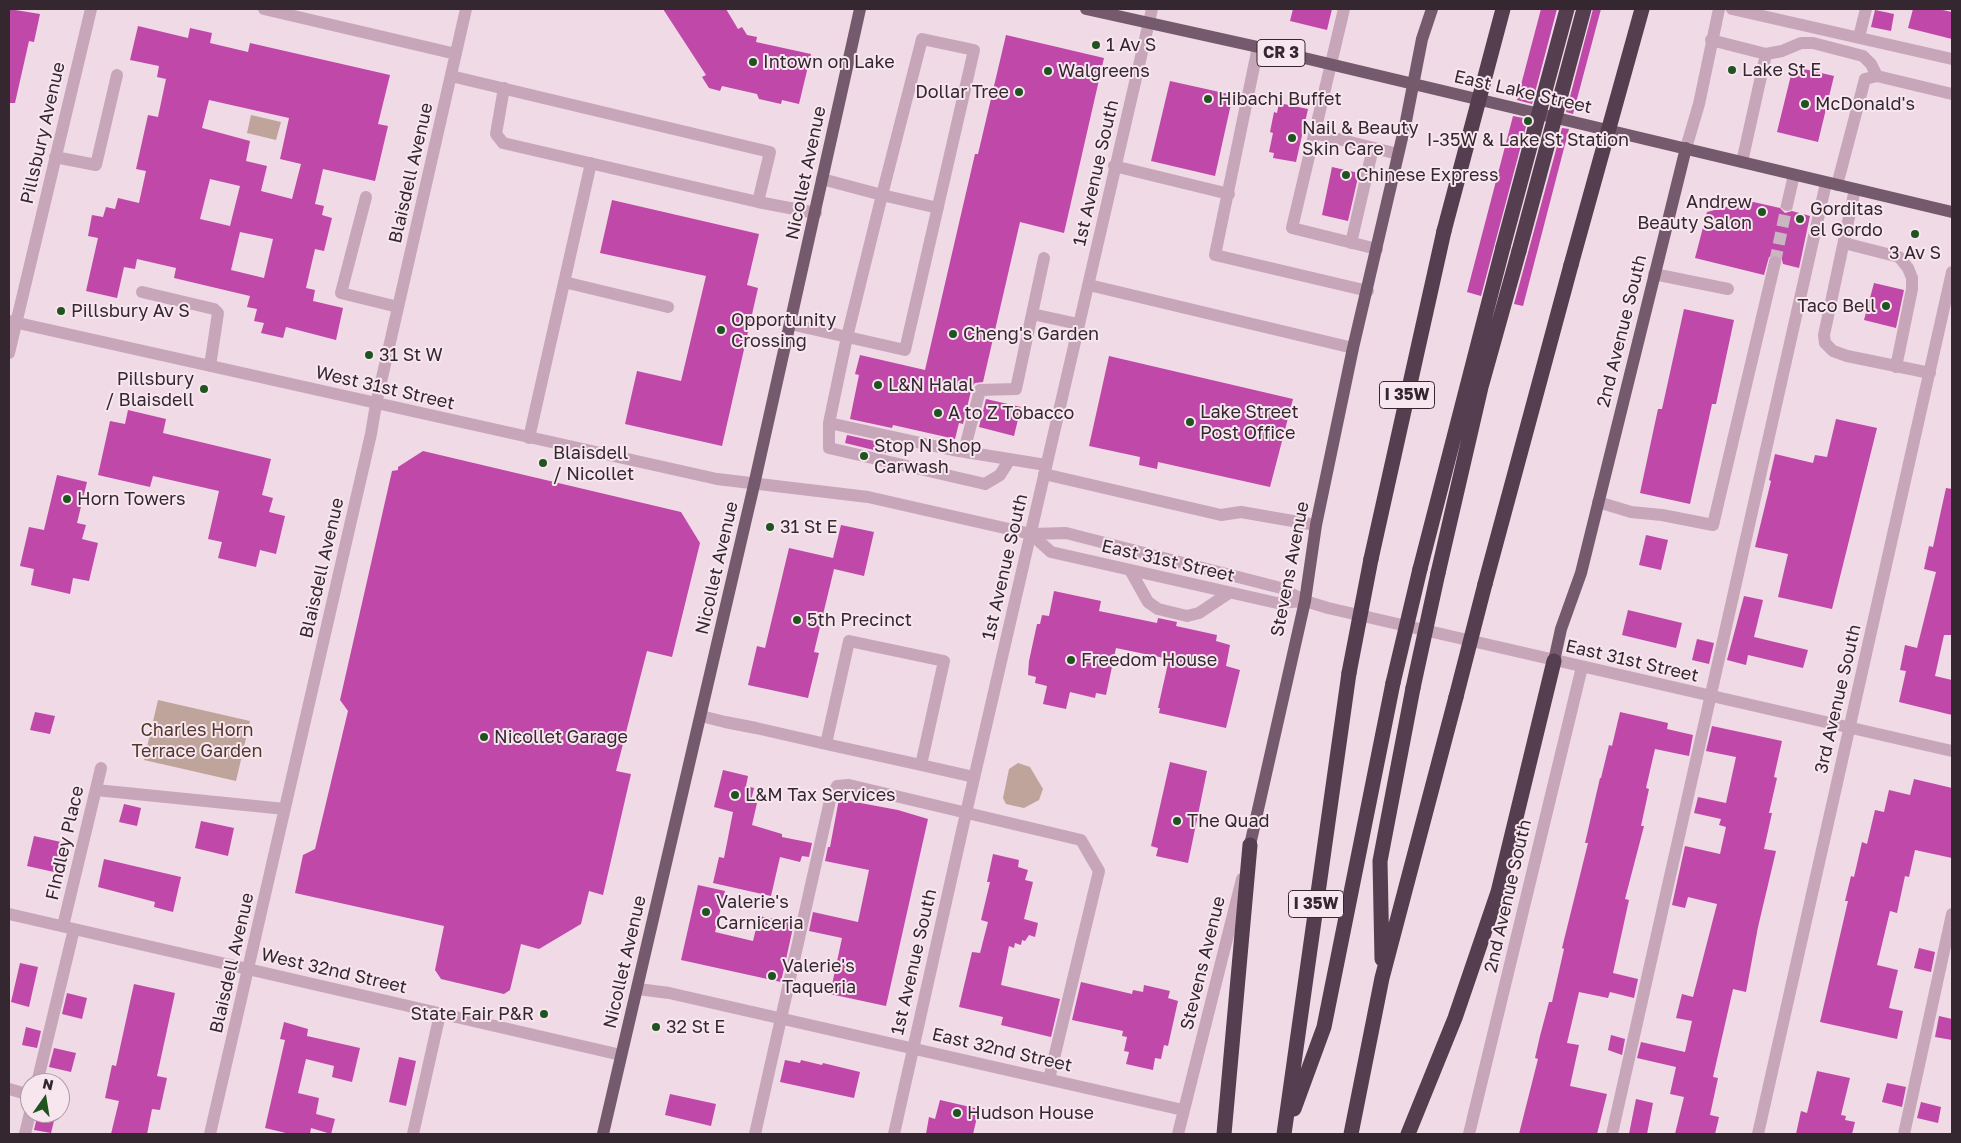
<!DOCTYPE html>
<html>
<head>
<meta charset="utf-8">
<style>
	body { margin:0 }
	#map { position:relative; width:1961px; height:1143px; overflow:hidden; background:#f0dae5; font-family:"Golos Text",sans-serif }
	canvas { display:block }
	.frame { position:absolute; inset:0; border:10px solid #342730; pointer-events:none }
	.north { position:absolute; left:20px; top:1073px; width:50px; height:50px; box-sizing:border-box; background:#f8e6ef; border:1px solid #aa9aa3; border-radius:50%; rotate:13deg; font-size:14px; font-weight:700; line-height:20px; text-align:center; color:#342730 }
	.north::after { content:''; display:block; margin:auto; width:18px; height:22px; background:#1f531f; clip-path:polygon(50% 0,100% 100%,50% 72%,0 100%) }
</style>
</head>
<body>
<div id="map">
<canvas width="1961" height="1143"></canvas>
<div class="frame"></div>
<div class="north">N</div>
</div>
<script>
const context = document.querySelector('canvas').getContext('2d');
context.lineJoin = 'round';
function fillPath(path, color) { context.fillStyle = color; context.fill(path, 'evenodd'); }
const shape = rows => new Path2D(rows.map(r => 'M' + r).join(''));
function trace(path, color, width, dash) { context.strokeStyle = color; context.lineWidth = width; context.lineCap = dash ? 'butt' : 'round'; context.setLineDash(dash || []); context.stroke(path); }
function label(font, color, halo, rows, align = 'center') {
  context.font = font + ' "Golos Text",sans-serif'; context.lineWidth = 4; context.setLineDash([]); context.textBaseline = 'middle'; context.strokeStyle = halo; context.fillStyle = color; for (const [text, x, y, turn = 0] of rows) {
    context.save(); context.translate(x, y); context.rotate((+turn || 0) * Math.PI / 180); context.textAlign = isNaN(turn) ? turn : align; if (halo) context.strokeText(text, 0, 0); context.fillText(text, 0, 0); context.restore();
  }
}
fillPath(shape([
	[251,115,281,122,276,140,247,133],
	[158,700,250,721,236,781,144,760],
	[1018,763,1030,767,1043,789,1039,800,1024,808,1006,804,1003,798,1009,769]
]), '#bea49b');
fillPath(shape([
	[9,9,40,14,34,42,29,41,15,103,9,103],
	[663,9,726,9,738,29,742,27,747,35,757,37,756,42,811,54,799,104,782,100,781,104,759,99,757,94,722,86,720,91,709,88,702,77,706,75],
	[1293,9,1332,9,1327,30,1290,21],
	[1541,9,1557,9,1532,104,1517,100],
	[1593,9,1601,9,1573,114,1566,112],
	[1913,9,1938,9,1952,12,1952,39,1908,28],
	[1875,10,1894,14,1891,31,1871,27],
	[138,26,188,38,190,28,212,33,210,43,248,52,250,43,390,75,378,124,388,126,375,181,323,169,315,204,324,206,322,215,332,218,324,251,315,249,306,288,315,290,313,301,343,308,336,340,286,327,283,338,261,333,264,323,254,321,257,309,247,307,250,296,174,278,176,268,137,259,135,269,124,267,117,298,86,291,98,238,88,236,92,215,103,217,106,207,115,209,118,198,139,203,146,171,136,169,148,115,158,117,166,79,157,77,159,66,130,60],
	[209,100,289,118,280,159,301,164,292,199,261,191,267,166,246,161,250,141,202,128],
	[210,179,240,186,230,226,200,219],
	[240,232,273,239,264,278,231,270],
	[1006,35,1104,58,1064,233,1020,222,983,382,975,383,972,387,963,424,959,423,955,439,893,425,892,428,850,419,859,375,855,374,860,355,925,370,975,154,978,154],
	[1800,68,1834,76,1818,142,1777,132,1792,71,1798,73],
	[1170,81,1233,95,1215,176,1151,161],
	[1279,103,1308,109,1296,162,1273,158,1274,153,1269,152,1273,133,1270,132,1274,112,1277,113],
	[1513,116,1528,119,1481,296,1467,292],
	[1562,128,1569,129,1523,306,1514,304],
	[1332,167,1359,173,1348,221,1322,215],
	[612,200,759,234,747,285,758,288,722,446,625,424,637,371,681,381,706,276,600,253],
	[1749,201,1780,208,1785,213,1792,211,1810,216,1799,268,1783,264,1781,256,1776,254,1769,257,1764,275,1695,258,1707,212],
	[1874,283,1904,290,1896,328,1864,320],
	[1684,309,1734,320,1716,404,1712,404,1690,504,1640,493,1658,409,1662,409],
	[1109,356,1293,399,1270,487,1158,462,1157,469,1139,465,1140,457,1089,446],
	[986,399,1021,407,1014,436,979,427],
	[128,410,166,419,163,433,271,459,262,495,273,498,269,512,285,516,276,554,260,550,256,567,218,558,222,542,208,539,219,491,153,476,150,487,98,475,110,421,125,424],
	[1836,419,1877,428,1832,609,1778,597,1788,554,1755,547,1771,481,1769,480,1775,454,1813,463,1815,455,1827,457],
	[847,435,888,444,886,453,845,443],
	[423,451,681,512,700,543,672,657,647,651,616,771,631,774,603,895,589,891,581,924,539,949,521,944,510,990,504,994,441,979,435,970,444,926,295,893,303,855,315,849,348,711,340,700,392,471,398,470,398,467],
	[57,475,87,482,77,523,86,525,82,539,98,543,89,581,73,578,70,594,31,585,34,569,20,566,29,527,44,530],
	[1946,488,1952,489,1952,635,1944,635,1935,676,1952,680,1952,715,1899,702,1906,671,1900,670,1905,645,1917,648,1936,572,1924,569,1929,546,1933,547],
	[841,525,874,532,864,576,834,569,814,652,819,653,808,698,748,685,757,646,765,648,789,548,833,558],
	[1646,535,1668,540,1661,570,1639,565],
	[1054,591,1101,601,1099,611,1157,623,1158,618,1177,622,1176,626,1217,635,1216,641,1230,645,1226,666,1240,670,1226,728,1159,713,1160,708,1158,708,1169,659,1116,648,1106,695,1096,693,1095,698,1070,692,1066,709,1043,704,1047,686,1035,683,1036,677,1028,675,1029,661,1037,624,1040,624,1042,615,1049,616],
	[1744,596,1763,600,1754,637,1808,650,1803,668,1748,655,1746,665,1727,660],
	[1628,610,1682,623,1676,648,1622,635],
	[1697,639,1714,643,1709,664,1692,660],
	[35,712,55,716,50,734,30,730],
	[1620,712,1668,723,1667,729,1693,735,1689,756,1655,749,1646,788,1649,789,1641,826,1644,826,1625,899,1629,900,1613,973,1638,979,1634,998,1610,992,1608,998,1579,992,1567,1043,1579,1045,1570,1086,1607,1094,1597,1134,1519,1134,1538,1059,1535,1058,1540,1036,1549,1002,1552,1002,1564,949,1562,948,1588,843,1585,843,1600,778,1601,778,1609,745,1612,746],
	[1712,726,1782,741,1774,777,1777,778,1769,813,1772,813,1764,849,1776,851,1758,927,1746,992,1733,989,1713,1077,1718,1078,1710,1115,1719,1117,1715,1134,1675,1134,1684,1097,1670,1094,1676,1067,1637,1058,1641,1042,1685,1052,1692,1021,1676,1018,1682,994,1693,997,1717,904,1688,897,1685,908,1672,905,1685,846,1720,854,1726,827,1719,825,1721,819,1694,813,1698,797,1726,803,1736,757,1706,751],
	[1170,762,1207,771,1188,863,1156,856,1158,848,1151,846],
	[723,770,748,776,746,786,754,788,751,801,757,803,752,825,782,834,782,837,812,843,809,857,802,856,800,862,780,857,771,896,713,883,719,857,724,858,733,812,714,807],
	[1914,779,1952,788,1952,858,1915,850,1909,877,1905,876,1897,913,1890,911,1877,965,1898,970,1889,1008,1903,1011,1897,1039,1820,1022,1848,901,1845,901,1851,876,1854,877,1862,842,1867,844,1875,810,1884,812,1889,790,1910,795],
	[839,799,898,810,928,819,886,1006,830,994,842,938,809,931,813,912,858,922,869,870,825,861,828,847,830,847],
	[124,804,141,808,137,826,119,822],
	[201,821,234,828,228,856,195,848],
	[34,836,61,842,54,872,27,866],
	[993,854,1019,860,1018,867,1028,870,1025,880,1033,882,1024,919,1038,923,1035,937,1029,935,1025,941,1022,940,1021,945,1015,943,1014,948,1009,946,1001,985,1060,999,1051,1037,1001,1025,1003,1017,959,1007,972,952,980,953,988,922,981,920,990,882,987,882],
	[104,859,181,877,173,912,154,907,155,902,98,887],
	[698,885,725,891,715,932,753,941,759,916,794,923,781,982,681,960],
	[1919,948,1935,952,1931,972,1914,968],
	[20,963,38,967,29,1007,11,1002],
	[1081,982,1132,994,1133,990,1143,992,1144,985,1170,991,1168,998,1178,1001,1168,1046,1164,1045,1161,1059,1155,1058,1153,1070,1126,1064,1129,1052,1124,1051,1127,1037,1122,1036,1123,1031,1072,1020],
	[134,984,175,993,157,1076,167,1078,160,1110,152,1109,147,1134,111,1134,119,1101,105,1098,112,1065,116,1066],
	[67,993,87,998,82,1019,62,1014],
	[1939,1016,1952,1019,1952,1040,1935,1037],
	[284,1022,308,1029,307,1036,360,1048,352,1082,332,1077,334,1066,306,1059,298,1093,319,1098,316,1114,335,1119,331,1134,311,1128,310,1134,290,1134,265,1128,285,1040,280,1039],
	[26,1027,41,1031,37,1048,22,1045],
	[1611,1035,1625,1039,1622,1055,1608,1050],
	[54,1048,76,1053,71,1072,49,1067],
	[399,1057,416,1061,406,1106,389,1102],
	[785,1060,800,1063,801,1060,822,1065,823,1063,860,1072,854,1098,780,1082],
	[1817,1071,1850,1078,1841,1115,1846,1116,1845,1120,1855,1122,1852,1134,1796,1134,1801,1111,1807,1113],
	[1887,1083,1906,1087,1902,1107,1882,1102],
	[670,1094,716,1104,711,1126,665,1115],
	[1636,1099,1653,1103,1647,1134,1629,1134],
	[940,1100,979,1109,973,1134,926,1134,929,1117,935,1119],
	[1921,1102,1941,1107,1938,1123,1917,1118],
	[38,1113,55,1117,51,1133,34,1130]
]), '#bf48a9');
trace(shape([
	[1775,262,1787,205]
]), '#cab6c1', 12, [12, 6]);
trace(shape([
	[264,9,456,54],
	[1344,9,1292,228,1377,249],
	[1732,9,1952,59],
	[1859,37,1866,9],
	[1711,40,1766,54,1782,51,1801,43,1813,43,1863,56,1871,64,1877,76],
	[1258,47,1215,255,1368,291],
	[451,76,770,152,758,202,816,213],
	[504,88,496,134,503,143,758,202],
	[1314,133,1398,154],
	[1686,148,1699,104,1719,9],
	[55,157,96,165,117,75],
	[1742,162,1766,54],
	[1114,166,1229,194],
	[822,179,882,195,847,337,829,423,953,450,1046,465],
	[1837,185,1865,79,1877,76,1952,94],
	[1855,189,1824,335,1825,343,1833,351,1847,356,1930,373],
	[366,197,341,293,398,307],
	[1787,205,1794,175],
	[1351,243,1373,148],
	[1844,243,1899,257,1908,268,1912,278,1912,289,1896,367],
	[1654,274,1728,289],
	[564,282,668,307],
	[1089,285,1353,348],
	[142,292,214,309,218,313,210,366],
	[1032,314,1078,324],
	[9,321,717,479,868,497,1031,534,1066,533,1281,588,1305,601,1328,608,1952,751],
	[790,324,905,350,974,50,922,39,882,195,938,208],
	[9,353,91,9],
	[829,423,829,448,985,484,1000,475,1010,459],
	[529,438,591,163],
	[964,451,980,390,1016,389,1044,258],
	[1044,474,1221,515,1241,512,1316,525],
	[1598,502,1631,512,1662,515,1713,525,1775,262],
	[1031,534,1051,552,1277,603,1305,601],
	[1130,570,1148,602,1158,609,1187,616,1199,613,1229,593],
	[701,716,725,722,756,728,826,744,921,765,944,661,849,641,826,744],
	[921,765,974,777],
	[96,790,285,809],
	[9,914,621,1055],
	[63,926,101,768],
	[638,989,669,993,1183,1110],
	[37,1083,74,929],
	[9,1089,30,1095],
	[25,1134,30,1113],
	[210,1134,371,434,376,404,466,9],
	[413,1134,440,1014],
	[755,1134,831,796,837,786,849,785,1081,840,1099,871,1049,1079],
	[894,1134,966,813,1152,9],
	[1178,1134,1242,879],
	[1469,1134,1582,667],
	[1612,1134,1826,183],
	[1758,1134,1952,272],
	[1904,1134,1952,914]
]), '#c7a6ba', 12);
trace(shape([
	[1086,9,1258,47,1952,212],
	[1554,661,1561,629,1581,573,1686,148],
	[1250,845,1305,601,1316,525,1353,348,1406,121,1422,39,1432,9],
	[603,1134,754,485,860,9]
]), '#75596d', 12);
trace(shape([
	[1371,559,1444,231],
	[1420,569,1503,247],
	[1438,573,1481,387,1519,251],
	[1485,584,1571,265],
	[1382,959,1380,861,1413,688],
	[1294,1109,1324,1027,1393,683],
	[1224,1134,1250,845],
	[1284,1134,1349,673],
	[1351,1134,1382,978,1456,697],
	[1408,1134,1455,1018,1498,892,1554,661]
]), '#543e4f', 15);
trace(shape([
	[1444,231,1503,9],
	[1503,247,1567,9],
	[1519,251,1584,9],
	[1571,265,1642,9],
	[1349,673,1371,559],
	[1393,683,1420,569],
	[1413,688,1438,573],
	[1456,697,1485,584]
]), '#543e4f', 15);
for (const [x, y, r, color] of [
	[1096,45,5,"#1f531f"],
	[753,62,5,"#1f531f"],
	[1732,70,5,"#1f531f"],
	[1048,71,5,"#1f531f"],
	[1019,92,5,"#1f531f"],
	[1208,99,5,"#1f531f"],
	[1805,104,5,"#1f531f"],
	[1528,121,5,"#1f531f"],
	[1292,138,5,"#1f531f"],
	[1346,175,5,"#1f531f"],
	[1762,212,5,"#1f531f"],
	[1800,219,5,"#1f531f"],
	[1915,234,5,"#1f531f"],
	[1886,306,5,"#1f531f"],
	[61,311,5,"#1f531f"],
	[721,330,5,"#1f531f"],
	[953,334,5,"#1f531f"],
	[369,355,5,"#1f531f"],
	[878,385,5,"#1f531f"],
	[204,389,5,"#1f531f"],
	[938,413,5,"#1f531f"],
	[1190,422,5,"#1f531f"],
	[864,456,5,"#1f531f"],
	[543,463,5,"#1f531f"],
	[67,499,5,"#1f531f"],
	[770,527,5,"#1f531f"],
	[797,620,5,"#1f531f"],
	[1071,660,5,"#1f531f"],
	[484,737,5,"#1f531f"],
	[735,795,5,"#1f531f"],
	[1177,821,5,"#1f531f"],
	[706,912,5,"#1f531f"],
	[772,976,5,"#1f531f"],
	[544,1014,5,"#1f531f"],
	[656,1027,5,"#1f531f"],
	[957,1113,5,"#1f531f"]
]) { const dot = new Path2D(); dot.arc(x, y, r, 0, 2 * Math.PI); context.fillStyle = color; context.fill(dot); trace(dot, '#f8e6ef', 2); }
for (const [x, y, w] of [
	[1281,53,48],
	[1407,395,55],
	[1316,904,55]
]) { const box = new Path2D(); box.roundRect(x - w / 2, y - 13.5, w, 27, 4); context.fillStyle = '#f8e6ef'; context.fill(box); trace(box, '#342730', 1); }
label('bold 16px', '#342730', null, [
	["CR 3",1281,53],
	["I 35W",1407,395],
	["I 35W",1316,904]
]);
label('18px', '#342730', '#f8e6ef', [
	["1 Av S",1106,45],
	["Intown on Lake",763,62],
	["Lake St E",1742,70],
	["Walgreens",1058,71],
	["Dollar Tree",1009,92,"right"],
	["Hibachi Buffet",1218,99],
	["McDonald's",1815,104],
	["Nail & Beauty",1302,128],
	["Skin Care",1302,149],
	["I-35W & Lake St Station",1528,140,"center"],
	["Chinese Express",1356,175],
	["Andrew",1752,202,"right"],
	["Beauty Salon",1752,223,"right"],
	["Gorditas",1810,209],
	["el Gordo",1810,230],
	["3 Av S",1915,253,"center"],
	["Taco Bell",1876,306,"right"],
	["Pillsbury Av S",71,311],
	["Opportunity",731,320],
	["Crossing",731,341],
	["Cheng's Garden",963,334],
	["31 St W",379,355],
	["Pillsbury",194,379,"right"],
	["/ Blaisdell",194,400,"right"],
	["L&N Halal",888,385],
	["Lake Street",1200,412],
	["Post Office",1200,433],
	["A to Z Tobacco",948,413],
	["Stop N Shop",874,446],
	["Carwash",874,467],
	["Blaisdell",553,453],
	["/ Nicollet",553,474],
	["Horn Towers",77,499],
	["31 St E",780,527],
	["5th Precinct",807,620],
	["Freedom House",1081,660],
	["Nicollet Garage",494,737],
	["L&M Tax Services",745,795],
	["The Quad",1187,821],
	["Valerie's",716,902],
	["Carniceria",716,923],
	["Valerie's",782,966],
	["Taqueria",782,987],
	["State Fair P&R",534,1014,"right"],
	["32 St E",666,1027],
	["Hudson House",967,1113]
], 'left');
label('18px', '#342730', '#f8e6ef', [
	["East Lake Street",1523,92,13],
	["Pillsbury Avenue",43,133,-77],
	["Blaisdell Avenue",411,173,-77],
	["Nicollet Avenue",806,173,-78],
	["1st Avenue South",1096,173,-77],
	["2nd Avenue South",1622,331,-76],
	["West 31st Street",385,388,13],
	["East 31st Street",1168,561,13],
	["1st Avenue South",1005,567,-77],
	["Blaisdell Avenue",322,568,-77],
	["Nicollet Avenue",717,568,-77],
	["Stevens Avenue",1290,569,-79],
	["East 31st Street",1632,661,13],
	["3rd Avenue South",1838,699,-77],
	["FIndley Place",65,843,-77],
	["2nd Avenue South",1508,896,-77],
	["Nicollet Avenue",625,962,-77],
	["1st Avenue South",914,962,-77],
	["Blaisdell Avenue",232,963,-77],
	["Stevens Avenue",1203,963,-76],
	["West 32nd Street",334,971,13],
	["East 32nd Street",1002,1050,13]
]);
label('18px', '#51372c', '#f8e6ef', [
	["Charles Horn",197,730],
	["Terrace Garden",197,751]
]);
</script>
</body>
</html>
